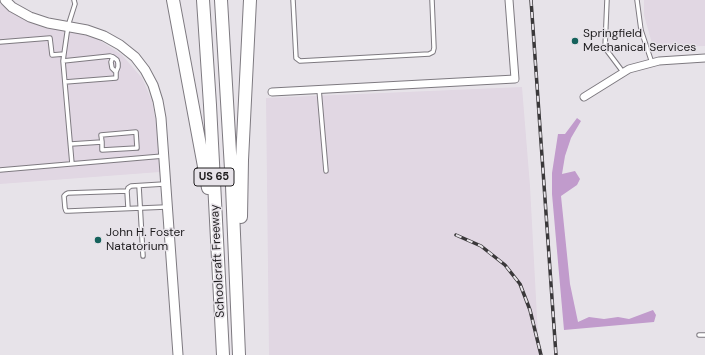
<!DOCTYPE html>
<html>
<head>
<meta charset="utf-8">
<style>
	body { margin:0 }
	canvas { display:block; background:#e7e3e9 }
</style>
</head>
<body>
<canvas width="705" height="355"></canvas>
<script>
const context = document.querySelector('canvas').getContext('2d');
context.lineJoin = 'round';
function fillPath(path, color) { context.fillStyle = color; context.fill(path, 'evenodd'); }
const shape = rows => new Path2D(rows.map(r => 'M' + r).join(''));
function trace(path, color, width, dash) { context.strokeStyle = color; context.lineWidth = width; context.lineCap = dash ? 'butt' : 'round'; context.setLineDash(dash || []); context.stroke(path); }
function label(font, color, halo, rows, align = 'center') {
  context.font = font + ' "DM Sans",sans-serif'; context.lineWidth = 3; context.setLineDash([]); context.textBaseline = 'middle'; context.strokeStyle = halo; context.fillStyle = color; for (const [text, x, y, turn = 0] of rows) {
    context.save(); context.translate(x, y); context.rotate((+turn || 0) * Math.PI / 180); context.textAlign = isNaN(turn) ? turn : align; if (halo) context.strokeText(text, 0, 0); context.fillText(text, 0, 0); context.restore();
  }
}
fillPath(shape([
	[644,0,705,0,705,46,653,47,644,15],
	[0,4,19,17,32,23,46,28,76,32,96,38,122,55,142,78,152,101,158,133,160,172,0,184],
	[522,87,530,186,539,355,269,355,266,98]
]), '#e1d7e3');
fillPath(shape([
	[577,118,581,121,571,138,565,156,562,174,575,171,580,179,577,185,561,196,570,284,578,322,589,317,604,319,618,317,629,319,653,310,656,315,654,322,564,330,552,194,552,173,558,134,565,134]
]), '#c19bcc');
const lane = shape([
	[293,0,296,58,300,61,429,54,433,52,434,48,432,0],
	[607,0,605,48,623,72],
	[637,0,641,30,652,63],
	[0,42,50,38,52,55,64,54],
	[63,61,110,56,113,57,111,62,112,68,116,72],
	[65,82,116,78,116,72,118,67,118,63,117,60,113,57],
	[319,89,326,171],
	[71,144,102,142,102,150,137,148,136,132,101,135,102,142],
	[72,164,63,61,68,26,75,4,74,0],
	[0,170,163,156],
	[164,184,131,186,128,188,127,191,68,193,66,194,64,196,65,208,66,211,69,211,166,207],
	[139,186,143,256],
	[127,191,128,208],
	[699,335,705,335]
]);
const street = shape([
	[272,92,515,79,509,0],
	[584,97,629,69,659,61,705,58]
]);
const secondary = shape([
	[5,0,12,7,30,17,48,23,87,30,104,36,120,45,135,57,145,70,153,85,158,101,161,118,178,355]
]);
const highway = shape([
	[173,0,208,188],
	[203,0,210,105,223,355],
	[221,0,232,186,239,355],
	[241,217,242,160,250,0]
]);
trace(lane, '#7e7a80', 5.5);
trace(street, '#7e7a80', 9);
trace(secondary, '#7e7a80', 11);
trace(highway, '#7e7a80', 14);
trace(lane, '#fff', 3.5);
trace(street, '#fff', 7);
trace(secondary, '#fff', 9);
trace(highway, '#fff', 12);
const rail = shape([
	[531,0,556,355],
	[456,235,481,246,505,265,520,284,530,310,541,355]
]);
trace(rail, '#3a383a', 3.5);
trace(rail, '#e7e3e9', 2, [6]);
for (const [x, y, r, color] of [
	[575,41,4,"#16625c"],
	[98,240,4,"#16625c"]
]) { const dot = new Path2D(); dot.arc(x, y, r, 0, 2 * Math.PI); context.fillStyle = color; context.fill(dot); trace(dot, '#e7e3e9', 1.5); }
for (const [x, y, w] of [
	[214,177,40]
]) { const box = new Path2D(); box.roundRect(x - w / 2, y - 9, w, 18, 3); context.fillStyle = '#e7e3e9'; context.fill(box); trace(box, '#1e1c1e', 1); }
label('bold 11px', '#1e1c1e', null, [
	["US 65",214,177]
]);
label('12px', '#1e1c1e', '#e7e3e9', [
	["Springfield",583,34],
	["Mechanical Services",583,48],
	["John H. Foster",106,233],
	["Natatorium",106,247]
], 'left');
label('12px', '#1e1c1e', '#e7e3e9', [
	["Schoolcraft Freeway",218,261,-93]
]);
</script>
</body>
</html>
